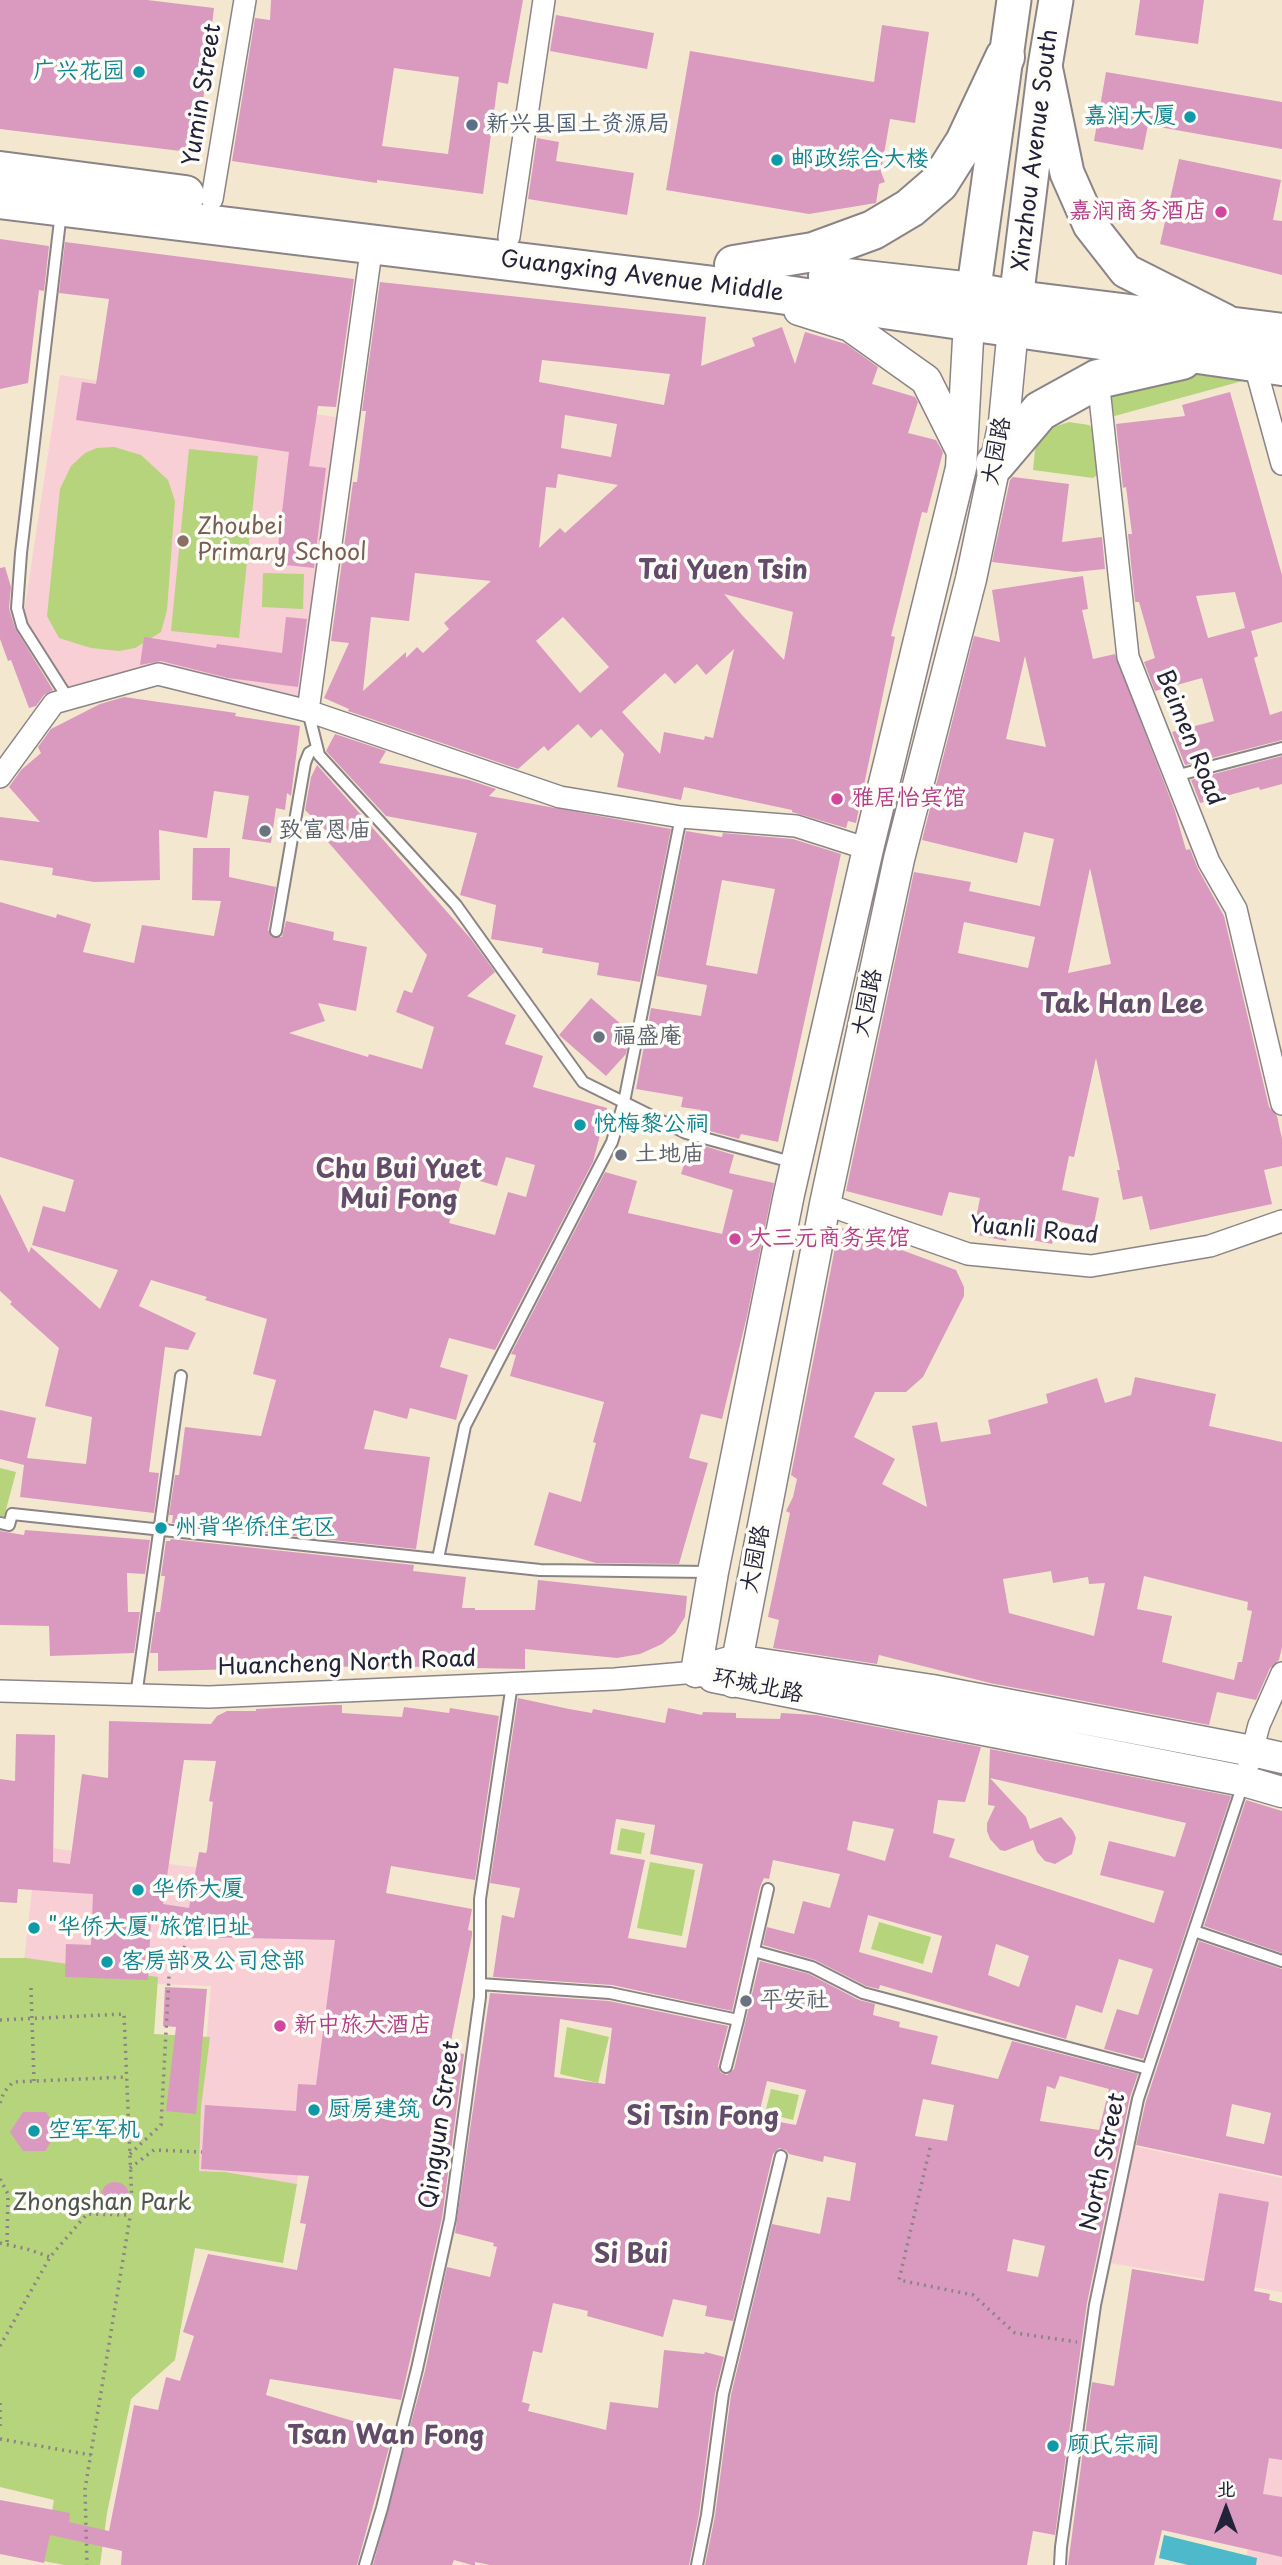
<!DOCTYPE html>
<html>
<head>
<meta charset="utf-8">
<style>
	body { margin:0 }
	#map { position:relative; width:1282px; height:2565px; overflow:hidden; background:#f4e7d0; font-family:"Playpen Sans","LXGW WenKai TC",sans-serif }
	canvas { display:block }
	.north { position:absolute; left:1191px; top:2474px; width:70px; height:70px; -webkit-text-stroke:5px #fdfcf7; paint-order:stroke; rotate:0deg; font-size:19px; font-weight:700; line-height:28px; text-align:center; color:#22223b }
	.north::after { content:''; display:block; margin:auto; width:24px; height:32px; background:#22223b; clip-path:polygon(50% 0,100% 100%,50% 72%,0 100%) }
</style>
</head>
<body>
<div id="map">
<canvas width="1282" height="2565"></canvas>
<div class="north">北</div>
</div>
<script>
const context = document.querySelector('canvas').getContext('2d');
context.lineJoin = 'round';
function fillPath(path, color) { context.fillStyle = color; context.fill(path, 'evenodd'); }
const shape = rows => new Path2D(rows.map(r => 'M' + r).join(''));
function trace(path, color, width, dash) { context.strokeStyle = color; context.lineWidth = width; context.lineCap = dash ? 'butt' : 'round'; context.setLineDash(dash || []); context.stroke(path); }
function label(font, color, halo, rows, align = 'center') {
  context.font = font + ' "Playpen Sans","LXGW WenKai TC",sans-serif'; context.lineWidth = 7; context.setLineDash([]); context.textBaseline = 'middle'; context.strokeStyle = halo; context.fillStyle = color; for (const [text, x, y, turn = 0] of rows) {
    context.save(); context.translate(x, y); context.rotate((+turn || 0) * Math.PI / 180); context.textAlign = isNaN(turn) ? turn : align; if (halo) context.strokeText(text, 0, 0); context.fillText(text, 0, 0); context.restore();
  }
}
fillPath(shape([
	[60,375,348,419,308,711,158,674,69,700,22,626],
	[37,1846,339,1887,341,1985,303,2142,297,2184,225,2172,199,2171,201,2107,211,1986,22,1979],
	[1129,2145,1282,2178,1282,2292,1104,2262],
	[1282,2355,1282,2565,1245,2565]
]), '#f7cfd4');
fillPath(shape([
	[1207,358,1246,380,1111,417,1105,384],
	[1069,422,1089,425,1100,435,1102,471,1093,478,1033,470,1035,450,1045,430],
	[114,447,141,455,168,480,175,501,167,610,161,632,135,648,119,651,91,648,59,638,47,616,60,489,71,466,85,453,97,448],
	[189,449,258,456,239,638,171,631],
	[263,573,304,574,303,609,262,607],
	[0,1468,16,1472,4,1517,0,1516],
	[621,1828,645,1833,641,1854,617,1850],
	[650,1862,695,1870,682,1936,637,1928],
	[879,1922,931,1937,923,1964,871,1949],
	[0,1958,26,1958,158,1977,154,2034,210,2037,201,2107,199,2171,225,2172,297,2184,283,2263,195,2248,175,2360,131,2399,107,2513,100,2565,65,2565,43,2561,54,2500,0,2487],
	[567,2027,609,2037,598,2083,560,2074],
	[771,2089,799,2095,793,2120,765,2113]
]), '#b5d47b');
fillPath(shape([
	[1164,2535,1257,2558,1256,2565,1188,2565,1159,2558]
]), '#4eb9ca');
fillPath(shape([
	[0,0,147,0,214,8,197,153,0,129],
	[271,0,523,0,508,84,498,82,483,194,377,180,377,183,232,161,255,18,270,20],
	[394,68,459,77,448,154,382,146],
	[1140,0,1204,0,1198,44,1135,35],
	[556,15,654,33,647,69,550,51],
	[882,25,929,32,915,123,890,119,881,172,885,182,879,184,876,203,809,214,666,190,690,51,874,82],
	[1106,72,1282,102,1282,149,1148,125,1143,150,1094,141],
	[537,138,559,142,556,161,634,173,627,215,528,199],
	[1179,159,1281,180,1273,220,1282,221,1282,275,1160,244],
	[0,239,49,246,44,291,39,290,28,383,0,389],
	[65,242,354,279,336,407,318,406,309,466,326,468,314,568,276,564,289,452,76,420,82,382,96,384,109,299,59,293],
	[380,282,706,317,701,366,755,346,752,338,782,327,795,364,805,332,846,344,878,367,872,384,915,397,918,402,908,433,936,440,943,452,927,513,922,512,891,636,895,637,856,823,848,821,846,828,792,812,792,810,684,787,681,800,617,787,624,754,601,729,591,738,578,724,548,751,544,746,518,769,348,711,349,709,324,698,349,643,331,641,353,482,357,482,366,411,362,411],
	[542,360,670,374,664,405,539,382],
	[565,415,617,424,611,457,561,448],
	[558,474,618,485,565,533,560,528,539,548,546,487,556,488],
	[415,573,491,581,444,623,449,629,423,653,417,647,406,658,406,652,363,691,371,617,409,621],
	[724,594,793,612,784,660,742,615],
	[563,617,609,667,580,693,536,641],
	[734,649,713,738,705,736,704,740,664,732,660,754,622,712,665,673,675,684,697,664,706,675],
	[1230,392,1282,575,1282,622,1251,631,1258,656,1254,658,1270,715,1282,711,1282,740,1185,765,1172,732,1214,721,1202,678,1155,691,1144,662,1155,658,1139,602,1135,602,1128,534,1132,534,1126,487,1123,488,1116,424,1185,416,1182,405],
	[1235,592,1245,628,1208,638,1196,596],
	[1013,477,1069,484,1062,542,1102,537,1105,569,1075,572,992,562,1010,480],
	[5,567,11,587,9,608,15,628,53,690,44,695,36,706,29,708,11,660,8,661,0,639,0,568],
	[1083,576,1088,609,1082,610,1093,659,1115,654,1175,811,1186,850,1190,849,1198,869,1224,916,1269,1107,1277,1116,1282,1139,1282,1166,1264,1170,1272,1204,1150,1230,1142,1196,1123,1200,1117,1170,1120,1170,1096,1058,1074,1157,1069,1156,1062,1190,1099,1198,1093,1229,1057,1221,1052,1244,1007,1235,1006,1241,973,1234,980,1198,949,1192,942,1216,846,1191,914,872,971,882,969,891,1040,906,1054,839,1024,832,1017,863,922,840,974,636,1000,642,992,590],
	[1025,656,1046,747,1006,739],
	[1090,868,1111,964,1068,973],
	[964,922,1035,937,1028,968,958,953],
	[286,617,307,619,298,687,228,678,161,661,140,665,144,637,216,648,217,644,282,653],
	[124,697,236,713,235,716,300,726,291,796,287,793,285,810,276,808,271,843,242,839,249,796,214,791,207,838,159,830,160,880,94,882,52,875,53,868,0,860,0,817,40,822,9,787,21,770,41,753,38,747,51,729,100,704],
	[335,734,386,751,379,763,469,780,496,789,489,796,671,829,640,982,597,975,599,963,542,953,543,948,491,939,496,905,460,895,477,833,386,816,326,751],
	[1282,756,1282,784,1260,790,1259,787,1200,803,1191,780],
	[317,765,471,939,495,972,467,996,516,1015,505,1044,543,1056,533,1087,607,1108,593,1162,495,1350,449,1338,440,1367,468,1375,456,1420,410,1408,407,1419,374,1410,364,1449,430,1457,416,1549,172,1523,173,1515,169,1515,175,1475,179,1475,185,1427,261,1436,276,1380,253,1374,267,1319,205,1300,207,1297,151,1280,139,1306,196,1333,188,1350,165,1347,149,1472,159,1473,154,1513,20,1497,24,1465,0,1459,0,1410,36,1418,27,1458,86,1464,92,1417,45,1406,59,1348,10,1304,12,1302,0,1291,0,1194,29,1253,31,1247,100,1309,118,1270,32,1245,43,1206,65,1212,74,1180,0,1157,0,902,56,918,57,914,91,924,83,952,134,963,142,925,214,936,221,901,192,900,193,848,230,848,229,877,276,887,268,930,272,937,282,937,286,921,334,932,333,940,367,947,356,1011,318,1003,325,1021,289,1033,368,1057,369,1054,422,1069,434,1027,396,1012,404,990,412,993,427,955,328,842,333,837,305,810,311,777],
	[506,1157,535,1165,526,1197,508,1192,495,1235,449,1223,463,1176,497,1186],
	[686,831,722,837,723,833,793,839,841,854,778,1142,741,1134,739,1139,695,1127,701,1110,681,1107,683,1097,636,1089,651,1008,701,1016,707,985,657,976],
	[722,880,775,889,757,974,706,965],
	[591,998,630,1032,626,1054,606,1076,559,1035],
	[691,1142,734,1155,729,1173,774,1183,747,1316,722,1419,701,1414,689,1458,708,1463,679,1564,596,1563,534,1545,549,1492,581,1502,596,1443,593,1442,604,1402,510,1376,516,1355,511,1354,605,1172,637,1181,628,1213,722,1234,733,1190,681,1174],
	[839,1227,956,1270,964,1287,964,1296,923,1377,906,1392,875,1392,854,1437,895,1459,882,1484,927,1507,912,1426,937,1422,941,1442,991,1434,988,1420,1048,1403,1046,1394,1097,1378,1105,1403,1131,1395,1135,1377,1216,1394,1209,1426,1282,1442,1282,1647,1279,1660,1270,1668,1256,1700,1217,1692,1209,1725,990,1683,879,1655,877,1664,773,1648,779,1620,768,1617,790,1513,786,1511,793,1497,797,1479,791,1475],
	[1051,1571,1053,1583,1088,1577,1089,1584,1105,1583,1094,1636,1009,1613,1003,1579],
	[1144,1576,1248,1602,1247,1610,1252,1611,1242,1662,1238,1662,1234,1680,1162,1662,1172,1616,1137,1609],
	[25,1530,150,1540,145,1574,127,1573,128,1612,140,1612,134,1653,50,1656,49,1626,0,1625,0,1531,24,1535],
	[171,1539,414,1565,413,1571,466,1577,462,1608,475,1608,475,1610,535,1610,538,1580,687,1596,685,1617,675,1633,662,1644,640,1654,617,1658,525,1649,525,1669,375,1666,158,1671,158,1653,150,1653,156,1612,160,1612,165,1576,161,1576,166,1541,170,1541],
	[518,1698,569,1709,592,1713,593,1709,665,1723,668,1708,702,1715,703,1712,736,1713,736,1718,780,1719,781,1713,816,1715,981,1747,965,1802,938,1800,933,1833,955,1839,949,1857,1154,1923,1164,1891,1100,1875,1109,1841,1175,1857,1186,1823,990,1778,1026,1817,1030,1829,1061,1817,1073,1831,1076,1838,1072,1854,1055,1864,1045,1861,1037,1852,1033,1840,1005,1851,1000,1850,990,1839,987,1831,987,1823,995,1806,988,1805,990,1749,1231,1796,1143,2059,1104,2049,1117,2009,1138,2015,1153,1969,1119,1959,1102,2013,1076,2005,1066,2039,880,1985,879,1989,866,1986,815,1960,763,1945,767,1927,794,1934,803,1901,830,1908,840,1874,773,1860,769,1879,764,1878,760,1887,732,2011,612,1985,493,1977,502,1915,514,1918,520,1888,490,1883],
	[616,1819,655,1825,650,1854,703,1864,686,1948,628,1938,645,1860,610,1854],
	[853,1821,894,1829,885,1861,847,1850],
	[868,1915,942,1936,932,1973,859,1952],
	[996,1944,1029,1956,1019,1987,988,1975],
	[333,1705,342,1705,342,1713,402,1717,404,1707,449,1713,450,1708,499,1716,475,1880,391,1866,386,1893,472,1909,468,1930,472,1931,472,1935,449,2051,464,2054,442,2218,401,2400,270,2379,266,2395,393,2433,357,2565,121,2565,122,2551,50,2535,44,2563,0,2554,0,2500,70,2513,69,2522,109,2531,134,2405,158,2410,166,2377,180,2381,194,2336,183,2332,208,2254,297,2270,306,2224,300,2223,309,2176,201,2169,205,2105,296,2111,298,2084,316,2085,335,1940,196,1937,196,1923,151,1920,148,1980,65,1977,66,1944,91,1945,93,1894,18,1889,17,1903,0,1902,0,1779,15,1781,16,1734,55,1735,53,1862,70,1864,82,1774,108,1778,109,1721,211,1724,217,1716,227,1711,256,1711,256,1709],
	[184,1760,216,1761,209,1801,213,1802,207,1850,206,1853,199,1852,189,1908,163,1904],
	[1246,1800,1282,1811,1282,1953,1204,1926],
	[1199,1941,1282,1969,1282,2176,1136,2145,1146,2101],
	[1232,2104,1271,2113,1264,2144,1226,2136],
	[760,1961,809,1974,859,2000,875,2004,873,2015,900,2022,899,2027,938,2036,931,2064,998,2079,1012,2041,1138,2074,1130,2097,1087,2303,1055,2535,1033,2531,1027,2565,705,2565,715,2516,731,2395,772,2224,820,2234,827,2197,850,2201,856,2163,824,2156,823,2162,789,2154,786,2150,779,2148,773,2154,733,2321,705,2316,707,2306,673,2299,663,2337,587,2316,588,2311,553,2303,542,2353,533,2351,522,2402,530,2404,528,2411,606,2430,610,2402,658,2408,664,2350,704,2354,705,2352,724,2357,715,2393,699,2514,689,2565,490,2565,475,2562,475,2565,472,2565,454,2560,452,2565,373,2565,425,2371,447,2267,490,2277,497,2247,493,2246,494,2243,455,2233,490,1993,609,2001,728,2026,718,2066,721,2073,727,2075,734,2069],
	[560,2019,612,2028,605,2084,554,2077],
	[1060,2076,1109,2089,1099,2130,1040,2121,1047,2086,1055,2089],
	[767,2081,806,2090,796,2125,758,2118],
	[923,2099,954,2105,947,2141,915,2136],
	[1013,2239,1045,2246,1038,2277,1007,2271],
	[165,1987,207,1989,196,2114,166,2111,176,2027,163,2026],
	[23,2112,46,2112,58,2131,45,2151,23,2151,10,2132],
	'101 2196a14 14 0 1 1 28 0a14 14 0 1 1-28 0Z',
	[1219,2193,1269,2202,1254,2291,1270,2294,1269,2300,1282,2303,1282,2460,1269,2458,1263,2494,1282,2497,1282,2557,1162,2530,1154,2565,1068,2565,1092,2382,1114,2386,1132,2269,1204,2281]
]), '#da9abf');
const lane = shape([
	[61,212,21,553,17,608,22,626,69,700],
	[308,711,319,755,456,905,583,1082,686,1133,795,1163],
	[1175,776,1282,748],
	[276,931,305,763,309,753,317,748],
	[0,1523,9,1525,12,1514,540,1570,710,1572],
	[438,1559,465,1426,612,1142,624,1102,681,817],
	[136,1696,181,1376],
	[1194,1931,1282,1961],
	[754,1951,812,1967,863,1993,1148,2069],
	[480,1984,610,1993,738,2020,768,1889],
	[726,2067,738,2020],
	[365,2565,382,2508,417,2369,450,2219,480,1997,480,1899,512,1684],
	[697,2565,707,2515,723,2394,781,2156],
	[1060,2565,1061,2547,1095,2305,1138,2099,1243,1784]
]);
const street = shape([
	[212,199,245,0],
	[509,237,544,0],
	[1254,362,1282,464],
	[1098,379,1128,657,1209,862,1236,909,1282,1104],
	[308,711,560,797,681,817,796,826,868,849],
	[0,777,54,703,158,674,308,711,372,244],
	[825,1204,968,1254,1091,1266,1210,1246,1282,1221],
	[0,1691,209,1697,615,1679,696,1672],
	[1249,1763,1259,1725,1282,1673]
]);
const secondary = shape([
	[799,310,850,326,926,380,960,448],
	[719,1665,736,1660,932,1690,1252,1751,1282,1758],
	[696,1672,713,1572,789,1194,868,849,961,468,969,321],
	[713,1677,1244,1781,1282,1792],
	[733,1682,825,1204,899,859,971,579,1004,422,1013,328]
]);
const primary = shape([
	[1045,66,1067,173,1090,225,1126,271,1225,321],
	[970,316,1014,0],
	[1013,324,1045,66,1056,0]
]);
const highway = shape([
	[0,171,185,195],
	[0,199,772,293,1282,366],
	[734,265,813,252,873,230,910,208,939,183,965,142,1005,57],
	[828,276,973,292,1017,300,1282,333],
	[995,464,1040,411,1098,379,1182,360]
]);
trace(lane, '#8b8486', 14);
trace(street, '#8b8486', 24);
trace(secondary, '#8b8486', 33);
trace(primary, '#8b8486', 37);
trace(highway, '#8b8486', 42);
trace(shape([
	[31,1988,34,2081],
	[0,2020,124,2014,132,2205,85,2489,87,2565],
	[0,2103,4,2092,13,2082,126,2077],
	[930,2148,899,2280,973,2295,1015,2333,1077,2342],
	[130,2154,161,2125,169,1976,185,1946],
	[130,2168,154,2150,202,2152],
	[0,2179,8,2194,7,2244],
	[0,2243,27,2249,50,2257],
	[0,2346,50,2257,87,2214,130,2215],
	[0,2403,0,2429],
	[0,2439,91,2455]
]), '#8b8486', 3.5, [2, 5]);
trace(lane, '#fff', 10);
trace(street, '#fff', 21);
trace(secondary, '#fff', 30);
trace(primary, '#fff', 33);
trace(highway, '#fff', 38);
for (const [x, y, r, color] of [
	[139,72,7,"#0f9aa8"],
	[1190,117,7,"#0f9aa8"],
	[472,125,7,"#5c6f8a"],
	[777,160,7,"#0f9aa8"],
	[1221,212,7,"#d1479c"],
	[183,541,7,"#8d6e63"],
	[837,799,7,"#d1479c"],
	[265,831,7,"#6b7280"],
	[599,1037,7,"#6b7280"],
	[580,1125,7,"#0f9aa8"],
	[621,1155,7,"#6b7280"],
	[735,1239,7,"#d1479c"],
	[161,1528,7,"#0f9aa8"],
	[138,1890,7,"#0f9aa8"],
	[34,1928,7,"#0f9aa8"],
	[107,1962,7,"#0f9aa8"],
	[746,2001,7,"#6b7280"],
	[280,2026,7,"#d1479c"],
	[314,2110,7,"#0f9aa8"],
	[34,2131,7,"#0f9aa8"],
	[1053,2446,7,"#0f9aa8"]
]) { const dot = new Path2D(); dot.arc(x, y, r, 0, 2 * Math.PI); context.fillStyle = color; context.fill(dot); trace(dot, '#fdfcf7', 2.5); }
label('23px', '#0d838f', '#fdfcf7', [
	["广兴花园",125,72,"right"],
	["嘉润大厦",1176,117,"right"],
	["邮政综合大楼",791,160],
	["悦梅黎公祠",594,1125],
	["州背华侨住宅区",175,1528],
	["华侨大厦",152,1890],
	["\"华侨大厦\"旅馆旧址",48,1928],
	["客房部及公司总部",121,1962],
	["厨房建筑",328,2110],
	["空军军机",48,2131],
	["顾氏宗祠",1067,2446]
], 'left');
label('23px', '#22223b', '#fdfcf7', [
	["Yumin Street",203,95,-81],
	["Xinzhou Avenue South",1036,150,-83],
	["Guangxing Avenue Middle",642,277,7],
	["大园路",997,451,-79],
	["Beimen Road",1189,738,68],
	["大园路",868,1003,-78],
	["Yuanli Road",1034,1231,5],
	["大园路",756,1559,-79],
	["Huancheng North Road",347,1664,-2],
	["环城北路",758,1686,12],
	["Qingyun Street",441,2125,-82],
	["North Street",1104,2162,-78]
]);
label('23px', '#4e5e75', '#fdfcf7', [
	["新兴县国土资源局",486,125]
], 'left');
label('23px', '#b23c85', '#fdfcf7', [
	["嘉润商务酒店",1207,212,"right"],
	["雅居怡宾馆",851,799],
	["大三元商务宾馆",749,1239],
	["新中旅大酒店",294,2026]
], 'left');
label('23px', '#785e54', '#fdfcf7', [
	["Zhoubei",197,528],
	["Primary School",197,554]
], 'left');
label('23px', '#5b616d', '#fdfcf7', [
	["致富恩庙",279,831],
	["福盛庵",613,1037],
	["土地庙",635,1155],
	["平安社",760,2001]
], 'left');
label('23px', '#4e574e', '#fdfcf7', [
	["Zhongshan Park",102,2204]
]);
label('bold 26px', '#624c69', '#fdfcf7', [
	["Tai Yuen Tsin",723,572],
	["Tak Han Lee",1122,1006],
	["Chu Bui Yuet",399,1171],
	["Mui Fong",399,1201],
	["Si Tsin Fong",703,2118],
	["Si Bui",631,2256],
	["Tsan Wan Fong",386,2437]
]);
</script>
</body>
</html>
